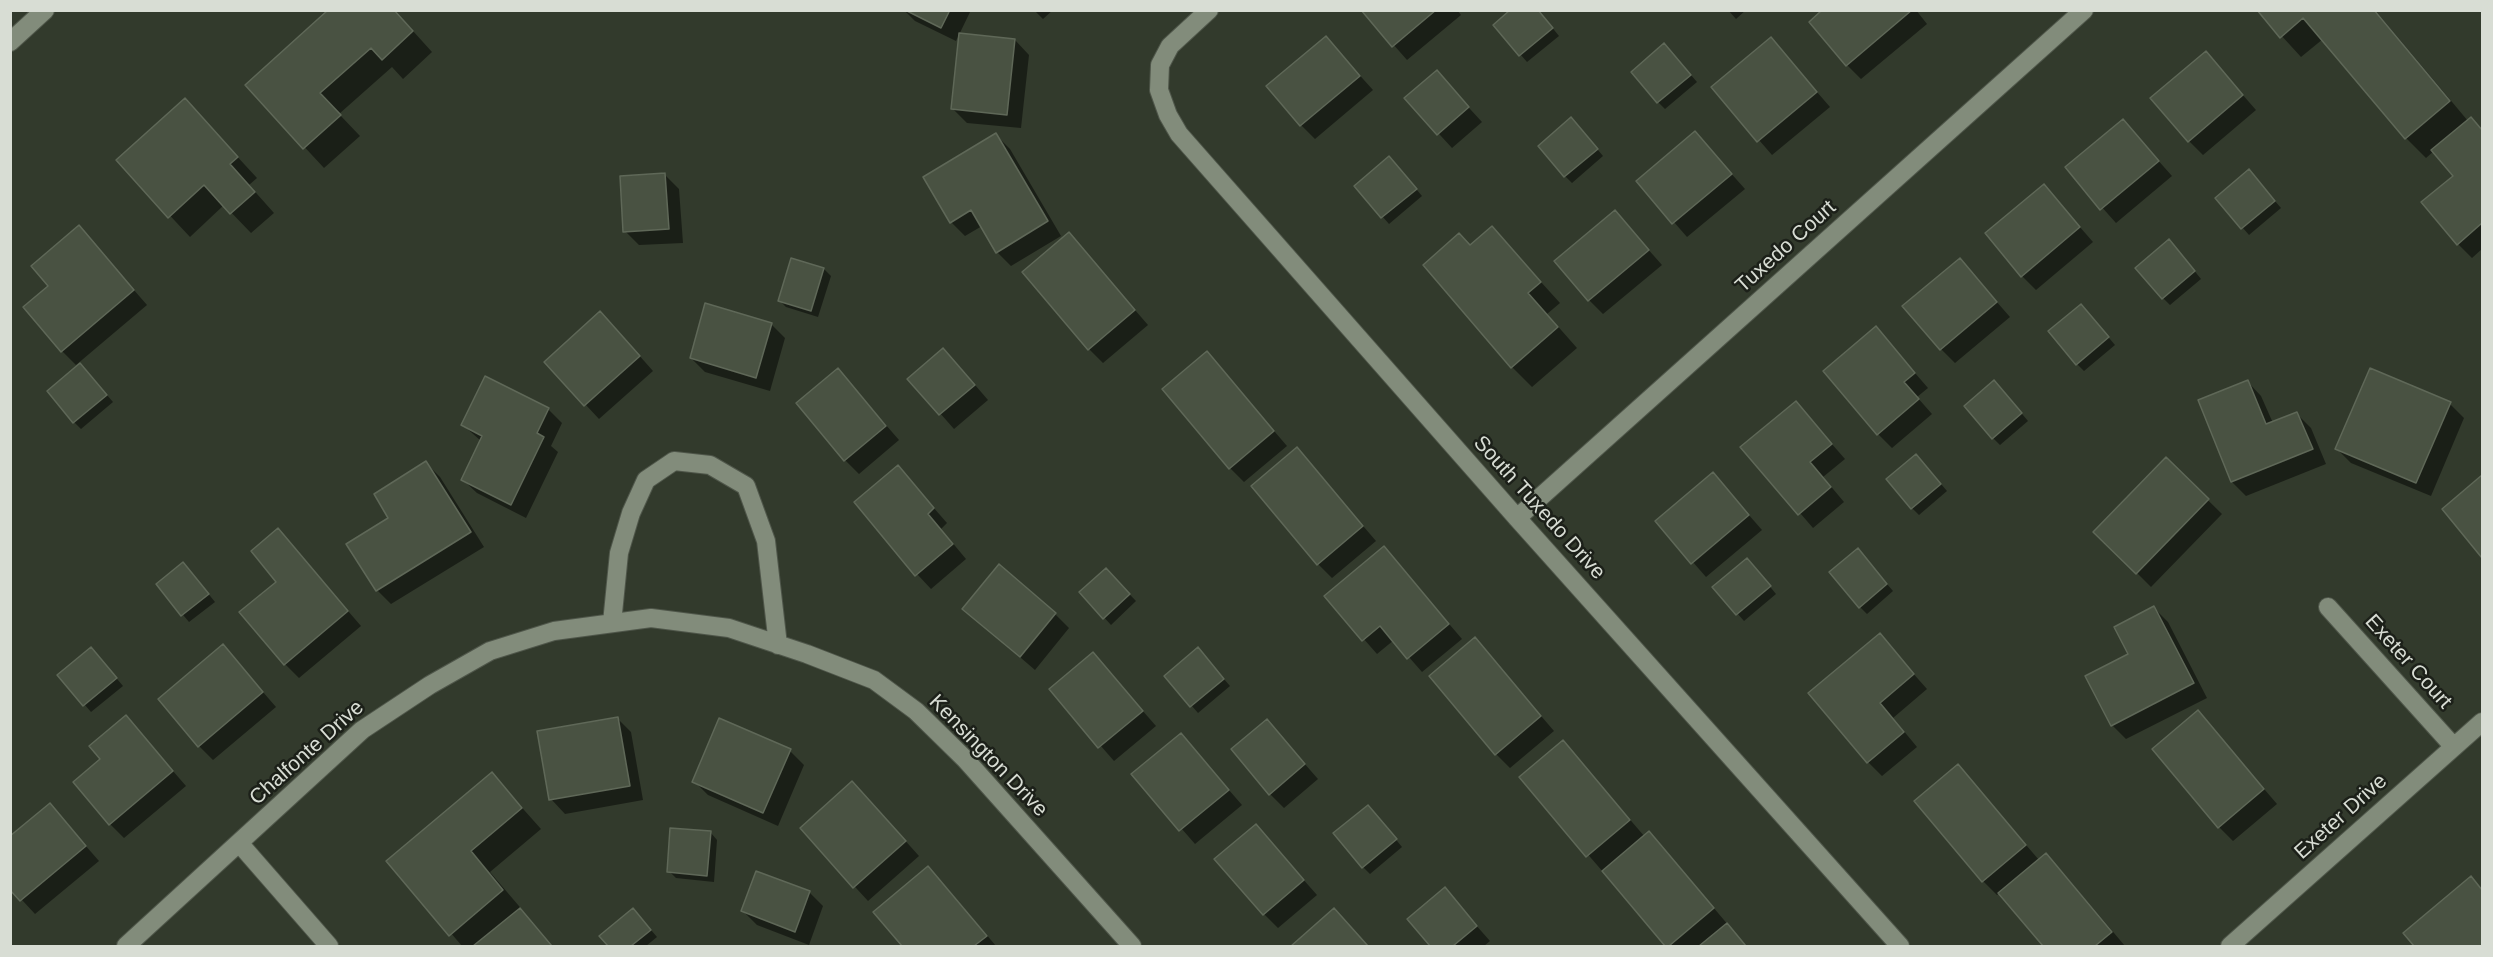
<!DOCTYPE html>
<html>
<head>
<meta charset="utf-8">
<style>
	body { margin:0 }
	#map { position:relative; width:2493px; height:957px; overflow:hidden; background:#323a2c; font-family:Arial,sans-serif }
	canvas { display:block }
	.frame { position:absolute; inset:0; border:12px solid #d8ddd4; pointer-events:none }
</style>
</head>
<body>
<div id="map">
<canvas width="2493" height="957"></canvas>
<div class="frame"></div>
</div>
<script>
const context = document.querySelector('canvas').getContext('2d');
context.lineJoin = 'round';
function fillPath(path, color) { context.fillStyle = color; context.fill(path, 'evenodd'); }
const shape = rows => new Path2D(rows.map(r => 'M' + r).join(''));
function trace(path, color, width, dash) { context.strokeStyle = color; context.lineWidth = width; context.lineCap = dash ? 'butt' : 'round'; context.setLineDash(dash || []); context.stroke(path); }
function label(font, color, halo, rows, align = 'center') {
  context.font = font + ' Arial,sans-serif'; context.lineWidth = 5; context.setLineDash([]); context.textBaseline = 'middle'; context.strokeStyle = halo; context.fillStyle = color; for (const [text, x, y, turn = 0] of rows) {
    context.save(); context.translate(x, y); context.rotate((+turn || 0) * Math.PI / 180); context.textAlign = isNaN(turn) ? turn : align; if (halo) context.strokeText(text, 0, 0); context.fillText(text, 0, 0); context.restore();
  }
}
fillPath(shape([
	[394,10,432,52,403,79,392,67,339,114,360,136,324,168,247,85],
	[904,10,971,10,956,41,915,21],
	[1034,10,1053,10,1043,19],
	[1363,10,1457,10,1461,15,1407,60],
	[1538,10,1559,36,1527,62,1495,25],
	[1728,10,1746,10,1736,19],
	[1824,10,1916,10,1927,24,1861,79,1847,65],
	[2258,10,2375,10,2468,121,2471,119,2482,130,2482,249,2472,258,2458,244,2455,176,2434,151,2426,158,2406,138,2323,39,2301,57],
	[1326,38,1373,90,1315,139,1301,125],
	[1771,39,1830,107,1772,155,1713,87],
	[1015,40,1029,55,1021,128,967,123,953,109],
	[1671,52,1697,82,1665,109,1658,102],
	[2206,53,2256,110,2203,155,2189,141],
	[1436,72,1482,122,1452,148,1406,98],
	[185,100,257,178,249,185,274,213,251,233,224,205,190,237,118,160],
	[2123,121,2172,176,2116,223,2067,168],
	[1578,126,1603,156,1572,183,1565,176],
	[1695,133,1745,189,1687,237,1638,181],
	[996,135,1010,149,1061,236,1011,266,997,252,982,226,965,236,951,222],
	[1396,165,1422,196,1389,224,1356,186],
	[665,175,679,189,683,243,639,245,625,231],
	[2255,178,2281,208,2249,235,2217,198],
	[2044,186,2093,242,2036,290,2022,276],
	[1615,212,1662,265,1603,314,1589,300],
	[79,227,147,305,76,365,62,351,51,286],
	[1492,228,1560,303,1547,314,1577,348,1532,387,1512,367,1471,246],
	[1069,234,1148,325,1103,363,1089,349],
	[2176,248,2201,279,2170,305,2163,298],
	[1960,260,2010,317,1955,363,1941,349],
	[824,269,831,276,818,317,786,307,779,300],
	[2088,313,2115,345,2084,371,2077,364],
	[771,324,785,338,770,391,705,372,691,358],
	[614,327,653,371,599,419,546,362],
	[1876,328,1928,388,1917,397,1932,414,1892,448,1878,434],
	[1207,353,1287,446,1244,482,1230,468],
	[957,364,988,400,954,429,910,379],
	[838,370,899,440,859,474,845,460],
	[87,372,113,402,81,429,74,422],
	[2247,381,2261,396,2273,423,2297,414,2311,428,2326,464,2246,496,2232,482,2200,401],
	[2001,389,2028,421,2000,445,1993,438],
	[1796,403,1845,459,1823,477,1844,502,1813,528,1743,447],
	[2450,404,2464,418,2431,496,2351,463,2337,449],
	[548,409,562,423,551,446,558,452,526,518,477,493,462,479,481,441,463,425],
	[1297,449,1376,541,1332,578,1318,564],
	[2166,459,2222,514,2151,587,2096,532],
	[426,463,440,477,484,547,391,604,377,590,390,518],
	[1923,463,1947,491,1919,515,1912,508],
	[898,467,947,523,941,529,966,559,931,589,917,574],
	[1713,474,1762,530,1706,577,1657,521],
	[2482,477,2482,555,2444,510],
	[278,530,361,626,299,678,285,664],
	[1384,548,1462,639,1422,672,1394,640,1377,654,1326,596],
	[1864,557,1893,591,1867,614,1860,607],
	[1754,567,1776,594,1744,621,1714,587],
	[1106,570,1136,601,1111,625,1081,592],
	[190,571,215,602,189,622,158,585],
	[2154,608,2168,622,2207,698,2126,739,2112,725,2130,655],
	[964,609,1055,614,1069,628,1035,670],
	[1879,635,1927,689,1893,718,1917,747,1882,776,1868,762],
	[1475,639,1554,731,1510,768,1496,754],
	[223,646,276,707,213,760,199,746],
	[1093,654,1156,726,1114,761,1051,689],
	[97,655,123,686,91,712,59,675],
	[1204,656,1230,686,1198,713,1166,676],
	[2198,712,2277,804,2233,841,2219,827],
	[126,717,186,786,124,838,110,824,102,759],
	[617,718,631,732,643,800,565,814,551,799],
	[1267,721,1318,779,1284,808,1270,794],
	[1181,735,1242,805,1195,844,1134,774],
	[1563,742,1645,837,1649,833,1663,848,1746,946,1667,946,1521,777],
	[790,751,804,765,778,826,708,795,694,781],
	[1958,766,2039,860,2045,855,2060,869,2125,946,2045,946,2000,893,1997,895,1983,881,1916,801],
	[492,774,541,829,490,872,553,946,462,946,389,861],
	[866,797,919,856,868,901,802,829],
	[50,805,99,861,35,914,10,887],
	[1375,814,1402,847,1370,874,1363,867],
	[1256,826,1317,895,1278,928,1264,914],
	[711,833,717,840,714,882,676,878,669,871],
	[928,868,942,882,996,946,904,946,875,912],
	[2471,878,2482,890,2482,946,2416,946,2405,933],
	[1444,889,1490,941,1484,946,1432,946,1409,919],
	[809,892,823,906,809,945,757,925,743,911],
	[1334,910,1368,946,1293,946],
	[640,917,657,937,646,946,610,946,601,936]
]), '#0007');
const building = shape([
	[328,10,394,10,413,31,382,60,371,48,320,93,341,115,303,149,245,85,328,10],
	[905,10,950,10,941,28,905,10],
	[1361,10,1436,10,1392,47,1361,10],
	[1510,10,1538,10,1553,28,1519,56,1493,25,1510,10],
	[1822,10,1912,10,1846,66,1809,22,1822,10],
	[2257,10,2374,10,2450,101,2405,139,2303,18,2280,38,2257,10],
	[959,33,1015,39,1007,115,951,109,959,33],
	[1326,36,1360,76,1300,126,1266,86,1326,36],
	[1771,37,1817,92,1757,142,1711,87,1771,37],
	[1664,43,1691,75,1657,103,1631,72,1664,43],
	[2206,51,2243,95,2188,142,2150,98,2206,51],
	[1437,70,1469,107,1437,135,1404,98,1437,70],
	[185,98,238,157,230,164,255,192,230,214,204,185,168,218,116,160,185,98],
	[1571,117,1598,149,1564,177,1538,146,1571,117],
	[2471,117,2482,130,2482,223,2457,245,2421,202,2453,176,2431,150,2471,117],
	[2123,119,2159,161,2100,210,2065,167,2123,119],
	[1695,131,1732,174,1672,224,1636,181,1695,131],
	[996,133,1048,221,996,253,971,210,950,223,923,177,996,133],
	[1389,156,1417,189,1381,218,1354,186,1389,156],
	[2249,169,2275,201,2241,229,2215,198,2249,169],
	[665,173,669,229,623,232,620,176,665,173],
	[2044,184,2080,227,2021,277,1985,233,2044,184],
	[1615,210,1649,250,1588,301,1554,261,1615,210],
	[79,225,134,290,61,352,23,307,48,286,31,266,79,225],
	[1492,226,1541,282,1528,293,1558,327,1511,368,1423,265,1459,233,1470,245,1492,226],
	[1069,232,1135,310,1088,350,1022,272,1069,232],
	[2169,239,2195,271,2162,299,2135,268,2169,239],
	[791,258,824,268,811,311,778,301,791,258],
	[1960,258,1997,302,1940,350,1902,306,1960,258],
	[705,303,772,323,756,378,690,358,705,303],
	[2081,304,2109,337,2076,365,2048,331,2081,304],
	[600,311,640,356,584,406,544,362,600,311],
	[1876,326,1915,373,1904,382,1919,399,1877,435,1823,371,1876,326],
	[943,348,975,385,939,415,907,379,943,348],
	[1207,351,1274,431,1229,469,1162,389,1207,351],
	[80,363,107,395,73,423,47,391,80,363],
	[838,368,886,426,844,461,796,403,838,368],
	[2370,368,2451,402,2416,483,2335,449,2370,368],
	[485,376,549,408,537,433,544,437,511,505,461,480,482,436,461,425,485,376],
	[1994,380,2022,413,1992,439,1964,406,1994,380],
	[2248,380,2266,424,2297,412,2313,449,2231,482,2198,400,2248,380],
	[1796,401,1832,444,1810,462,1831,487,1798,515,1740,447,1796,401],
	[1297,447,1363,526,1317,565,1251,486,1297,447],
	[1916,454,1941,484,1911,509,1886,479,1916,454],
	[2166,457,2209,499,2136,574,2093,532,2166,457],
	[426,461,471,532,376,591,346,544,388,518,374,494,426,461],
	[898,465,934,508,928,514,953,544,915,576,854,502,898,465],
	[1713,472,1749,515,1691,564,1655,521,1713,472],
	[2482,475,2482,558,2442,509,2482,475],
	[278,528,348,611,284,665,239,612,276,582,251,551,278,528],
	[1384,546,1449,624,1407,659,1380,626,1362,641,1324,596,1384,546],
	[1858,548,1887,584,1859,608,1829,572,1858,548],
	[1747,558,1771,586,1736,615,1712,587,1747,558],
	[183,562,209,594,181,616,156,584,183,562],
	[999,564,1056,613,1020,657,962,609,999,564],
	[1106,568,1130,594,1103,619,1079,592,1106,568],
	[2154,606,2194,683,2111,726,2085,676,2128,654,2114,627,2154,606],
	[1880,633,1914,674,1880,703,1904,732,1867,763,1808,693,1880,633],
	[1475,637,1541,716,1495,755,1429,676,1475,637],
	[223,644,263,692,198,747,158,699,223,644],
	[91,647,117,678,83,706,57,675,91,647],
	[1198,647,1224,679,1190,707,1164,676,1198,647],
	[1093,652,1143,711,1098,748,1049,689,1093,652],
	[2198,710,2264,789,2218,828,2152,749,2198,710],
	[126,715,173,771,109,825,73,782,100,759,89,746,126,715],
	[618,717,630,786,549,800,537,731,618,717],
	[719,718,791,749,763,813,692,782,719,718],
	[1267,719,1305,764,1269,795,1231,749,1267,719],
	[1181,733,1229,790,1179,831,1131,774,1181,733],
	[1563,740,1630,820,1586,857,1519,777,1563,740],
	[1958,764,2026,845,1982,882,1914,801,1958,764],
	[492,772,522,808,471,851,503,890,449,936,386,861,492,772],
	[852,781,906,841,853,888,800,828,852,781],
	[50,803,86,846,20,901,10,890,10,836,50,803],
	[1368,805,1397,839,1362,868,1333,833,1368,805],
	[1256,824,1304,880,1263,915,1214,859,1256,824],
	[670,828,711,831,707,876,667,872,670,828],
	[1649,831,1714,908,1669,946,1665,946,1602,871,1649,831],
	[2046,853,2112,932,2095,946,2043,946,1998,893,2046,853],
	[928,866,987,936,974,946,902,946,873,912,928,866],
	[756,871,810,891,795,932,741,911,756,871],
	[2471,876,2482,890,2482,946,2414,946,2403,933,2471,876],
	[1445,887,1477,926,1453,946,1430,946,1407,919,1445,887],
	[520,908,552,946,473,946,520,908],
	[633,908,651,930,631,946,608,946,599,936,633,908],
	[1334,908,1368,946,1291,946,1334,908],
	[1727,923,1746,946,1699,946,1727,923]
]);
fillPath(building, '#495242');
trace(building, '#5f6858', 1.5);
const minor = shape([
	[1209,10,1170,46,1160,65,1159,90,1168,115,1179,134,1517,518,1900,946],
	[10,42,45,10],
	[1517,518,2084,10],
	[2328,607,2454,747],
	[612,623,619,553,631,513,646,480,674,461,710,465,746,486,766,541,778,645],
	[240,844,329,946],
	[126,946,362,730,430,685,490,651,554,631,651,618,729,628,807,654,874,680,916,711,965,759,1132,946],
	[2230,946,2482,722]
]);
trace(minor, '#4f564a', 20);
trace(minor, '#828c7b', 18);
label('21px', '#d8ddd4', '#1c2019', [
	["Tuxedo Court",1786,247,-42],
	["South Tuxedo Drive",1539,508,48],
	["Exeter Court",2408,662,48],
	["Chalfonte Drive",307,753,-42],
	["Kensington Drive",988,756,46],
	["Exeter Drive",2341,817,-42]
]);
</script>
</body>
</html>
